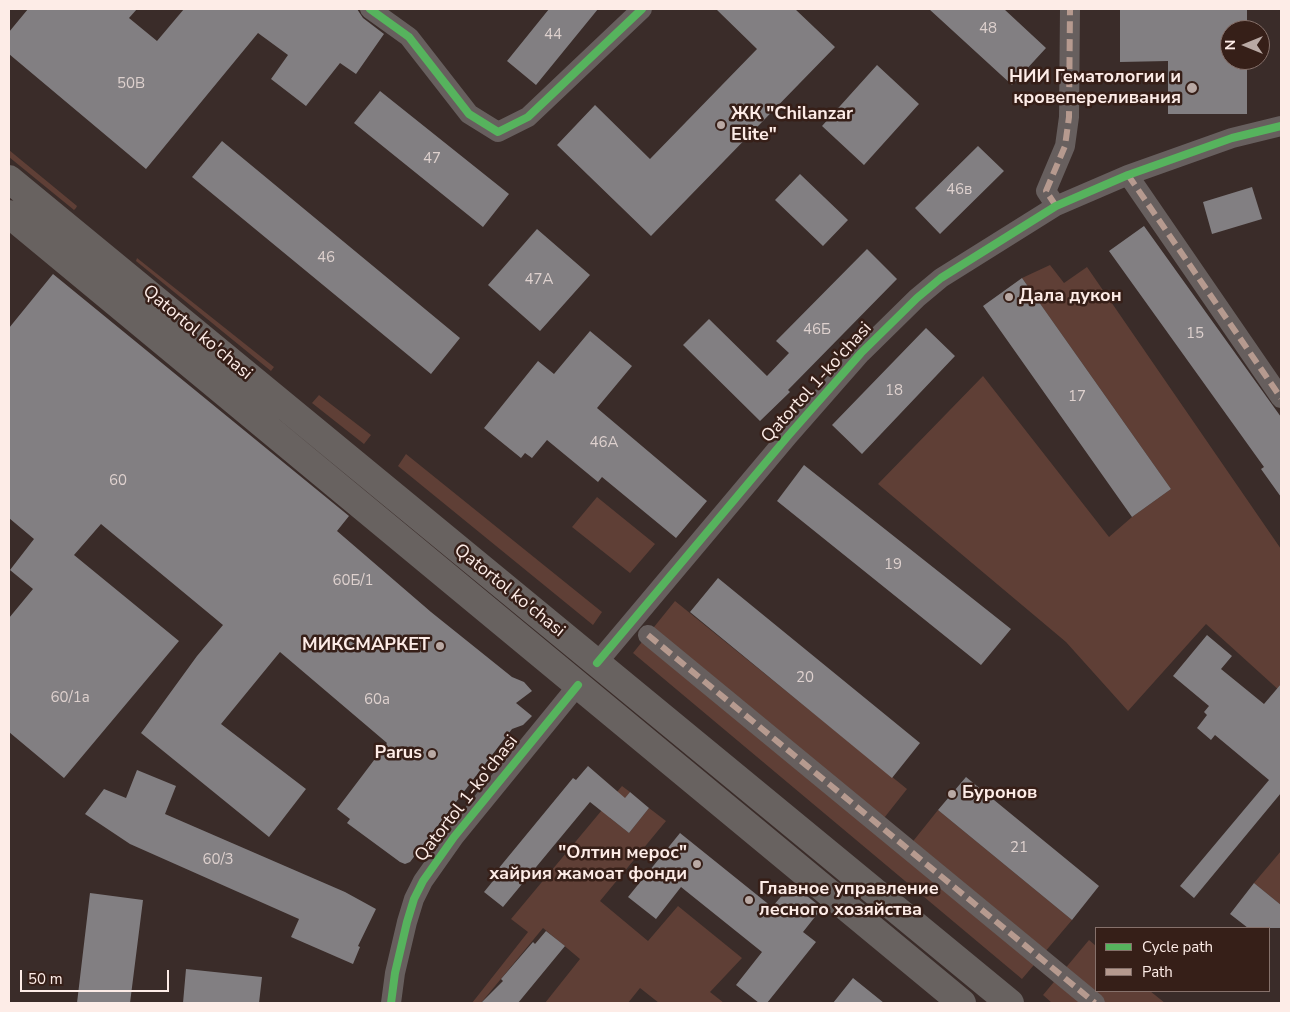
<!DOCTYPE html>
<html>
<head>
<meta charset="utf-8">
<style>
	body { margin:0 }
	#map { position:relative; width:1290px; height:1012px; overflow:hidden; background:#3a2c29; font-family:"Nunito Sans",sans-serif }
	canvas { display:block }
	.frame { position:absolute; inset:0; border:10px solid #fdece7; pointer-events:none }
	.legend { position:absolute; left:1095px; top:927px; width:175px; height:65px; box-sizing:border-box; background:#361f18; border:1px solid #86716b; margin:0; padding:6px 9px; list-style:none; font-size:15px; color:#fdece7 }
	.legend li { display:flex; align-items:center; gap:10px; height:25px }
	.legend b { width:25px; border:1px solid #86716b }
	.north { position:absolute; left:1220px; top:20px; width:50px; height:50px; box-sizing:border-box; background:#361f18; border:1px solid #86716b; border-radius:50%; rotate:270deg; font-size:14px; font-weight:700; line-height:20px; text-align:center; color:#fdece7 }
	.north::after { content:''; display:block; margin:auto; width:18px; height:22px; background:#b9a9a4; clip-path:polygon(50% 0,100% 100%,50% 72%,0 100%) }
	.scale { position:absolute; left:20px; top:970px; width:149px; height:22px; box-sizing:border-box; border:2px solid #fdece7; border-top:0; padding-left:6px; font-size:15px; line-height:18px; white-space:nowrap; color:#fdece7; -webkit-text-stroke:4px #361f18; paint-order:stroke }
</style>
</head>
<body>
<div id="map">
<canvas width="1290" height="1012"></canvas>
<div class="frame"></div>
<ul class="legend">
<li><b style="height:6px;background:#56b35d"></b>Cycle path</li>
<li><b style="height:6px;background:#b69a8f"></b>Path</li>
</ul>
<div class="north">N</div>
<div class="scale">50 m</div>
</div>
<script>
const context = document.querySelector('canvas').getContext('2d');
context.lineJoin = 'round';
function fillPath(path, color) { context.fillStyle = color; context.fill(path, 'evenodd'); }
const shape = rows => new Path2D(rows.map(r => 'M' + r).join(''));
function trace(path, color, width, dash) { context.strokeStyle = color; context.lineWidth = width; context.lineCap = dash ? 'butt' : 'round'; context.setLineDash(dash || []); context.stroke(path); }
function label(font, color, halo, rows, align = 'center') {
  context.font = font + ' "Nunito Sans",sans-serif'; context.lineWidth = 5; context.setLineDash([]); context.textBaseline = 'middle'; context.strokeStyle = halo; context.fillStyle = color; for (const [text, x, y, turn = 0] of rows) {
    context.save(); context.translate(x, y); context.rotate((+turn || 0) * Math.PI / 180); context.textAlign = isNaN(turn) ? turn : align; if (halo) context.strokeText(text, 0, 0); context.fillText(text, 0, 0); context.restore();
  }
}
fillPath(shape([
	[9,150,77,206,76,208,74,210,9,157],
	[137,258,274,367,271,371,136,261],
	[1050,265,1064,283,1087,267,1281,549,1281,692,1206,624,1128,711,1066,642,878,484,983,376,1109,537,1132,517,1171,489,1022,278],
	[319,395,371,435,364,444,312,403],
	[406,454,602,612,593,625,398,466],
	[597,497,655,544,630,573,572,527],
	[675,601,907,789,873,832,902,855,938,810,1072,920,1022,979,633,653],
	[622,786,630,792,610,818,629,833,649,808,666,821,600,901,648,941,678,906,742,958,710,992,724,1003,659,1003,640,988,628,1003,545,1003,580,959,543,928,481,1003,472,1003,528,932,511,919],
	[1281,851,1281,905,1254,883],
	[1089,940,1096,946,1096,991,1150,991,1165,1003,1052,1003,1043,995]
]), '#5f3f36');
fillPath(shape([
	[28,9,137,9,129,18,157,41,184,9,357,9,363,18,384,34,356,74,340,63,306,106,271,79,288,55,258,33,146,169,9,54,9,32],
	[549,9,598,9,536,85,507,61],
	[716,9,795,9,835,47,651,236,557,145,595,105,650,159,757,49],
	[929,9,1004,9,1046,48,1012,85],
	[1120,9,1247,9,1247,30,1230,30,1230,60,1247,60,1247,114,1168,114,1168,61,1120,62],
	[877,65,919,104,864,165,822,126],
	[380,91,509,194,483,227,354,123],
	[222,141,460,338,431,374,192,177],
	[978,146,1004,171,940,234,915,208],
	[800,174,848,220,823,246,775,200],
	[1252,187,1262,219,1212,234,1203,202],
	[1144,226,1281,417,1281,497,1261,469,1264,467,1109,251],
	[537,229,590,275,540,331,488,285],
	[867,249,897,279,788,390,790,392,760,421,683,345,709,319,767,376,789,353,776,341],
	[53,274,349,516,337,531,431,612,512,677,524,682,532,691,516,703,532,716,523,725,512,729,410,862,405,864,400,862,347,823,350,819,337,809,387,743,280,652,221,724,306,789,269,837,141,733,197,656,223,625,101,524,74,555,179,641,64,778,9,732,9,618,33,589,10,570,34,539,9,518,9,328],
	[1022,278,1171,489,1132,517,983,306],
	[926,328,955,356,862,454,832,425],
	[590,331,632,366,597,408,707,501,676,538,602,477,598,482,547,440,532,458,525,453,521,458,484,428,538,361,554,374],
	[804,465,1011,629,981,665,777,501],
	[718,578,920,743,892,778,690,612],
	[1207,635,1232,656,1221,669,1264,704,1281,684,1281,793,1194,898,1180,886,1269,780,1215,735,1211,740,1197,728,1207,715,1204,712,1209,706,1173,676],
	[588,766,625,798,630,792,649,808,629,833,590,802,503,907,484,892,497,876,494,874,573,778,576,780],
	[137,770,176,786,165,814,345,892,376,909,358,946,360,947,353,964,291,937,299,919,130,844,85,814,104,789,126,798],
	[966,777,1099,886,1072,920,938,810],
	[680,833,772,907,792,884,822,908,803,932,816,942,767,1003,759,1003,736,985,762,952,681,887,656,919,628,897],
	[1254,883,1281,905,1281,928,1248,928,1230,914],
	[90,893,143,900,130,1003,77,1003],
	[546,931,565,946,518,1003,481,1003,503,981,501,979,533,942,535,944],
	[186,969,262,977,259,1003,183,1003],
	[853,978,884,1003,833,1003]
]), '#827f82');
trace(shape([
	[370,9,409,37,469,114,498,132,528,117,642,9],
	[1128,175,1281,398],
	[1056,206,1046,191,1065,146,1069,117,1070,9],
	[648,635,1095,1003],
	[597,663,788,436,861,353,917,298,941,278,1056,206,1128,175,1232,138,1281,126],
	[391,1003,395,973,407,922,414,899,423,881,454,837,578,685]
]), '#675f5e', 20);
trace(shape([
	[9,179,1010,1003],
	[9,214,962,1003]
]), '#686260', 28);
trace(shape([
	[1128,175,1281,398],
	[1056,206,1046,191,1065,146,1069,117,1070,9],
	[648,635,1095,1003]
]), '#b69a8f', 6, [12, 6]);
trace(shape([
	[370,9,409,37,469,114,498,132,528,117,642,9],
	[597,663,788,436,861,353,917,298,941,278,1056,206,1128,175,1232,138,1281,126],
	[391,1003,395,973,407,922,414,899,423,881,454,837,578,685]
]), '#56b35d', 8);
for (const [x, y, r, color] of [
	[1192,88,6,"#b9a9a4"],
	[721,125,5,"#b9a9a4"],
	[1009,297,5,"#b9a9a4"],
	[440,646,5,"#b9a9a4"],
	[432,754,5,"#b9a9a4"],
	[952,794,5,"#b9a9a4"],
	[697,864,5,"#b9a9a4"],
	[749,900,5,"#b9a9a4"]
]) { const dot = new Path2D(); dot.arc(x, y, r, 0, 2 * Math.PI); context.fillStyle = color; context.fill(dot); trace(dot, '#361f18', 2); }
label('15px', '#ded1ce', null, [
	["48",988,29],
	["44",553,35],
	["50В",131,84],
	["47",432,159],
	["46в",959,190],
	["46",326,258],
	["47A",539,280],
	["46Б",817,330],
	["15",1195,334],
	["18",894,391],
	["17",1077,397],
	["46A",604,443],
	["60",118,481],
	["19",893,565],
	["60Б/1",353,581],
	["20",805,678],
	["60/1a",70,698],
	["60a",377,700],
	["21",1019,848],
	["60/3",218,860]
]);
label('bold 18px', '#fdece7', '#361f18', [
	["НИИ Гематологии и",1181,78],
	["кровепереливания",1181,99],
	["ЖК \"Chilanzar",731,115,"left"],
	["Elite\"",731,136,"left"],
	["Дала дукон",1019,297,"left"],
	["МИКСМАРКЕТ",430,646],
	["Parus",422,754],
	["Буронов",962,794,"left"],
	["\"Олтин мерос\"",687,854],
	["хайрия жамоат фонди",687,875],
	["Главное управление",759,890,"left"],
	["лесного хозяйства",759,911,"left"]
], 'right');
label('18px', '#fdece7', '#361f18', [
	["Qatortol ko'chasi",197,333,40],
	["Qatortol 1-ko'chasi",817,383,-48],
	["Qatortol ko'chasi",509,591,39],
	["Qatortol 1-ko'chasi",467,799,-52]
]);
</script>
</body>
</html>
